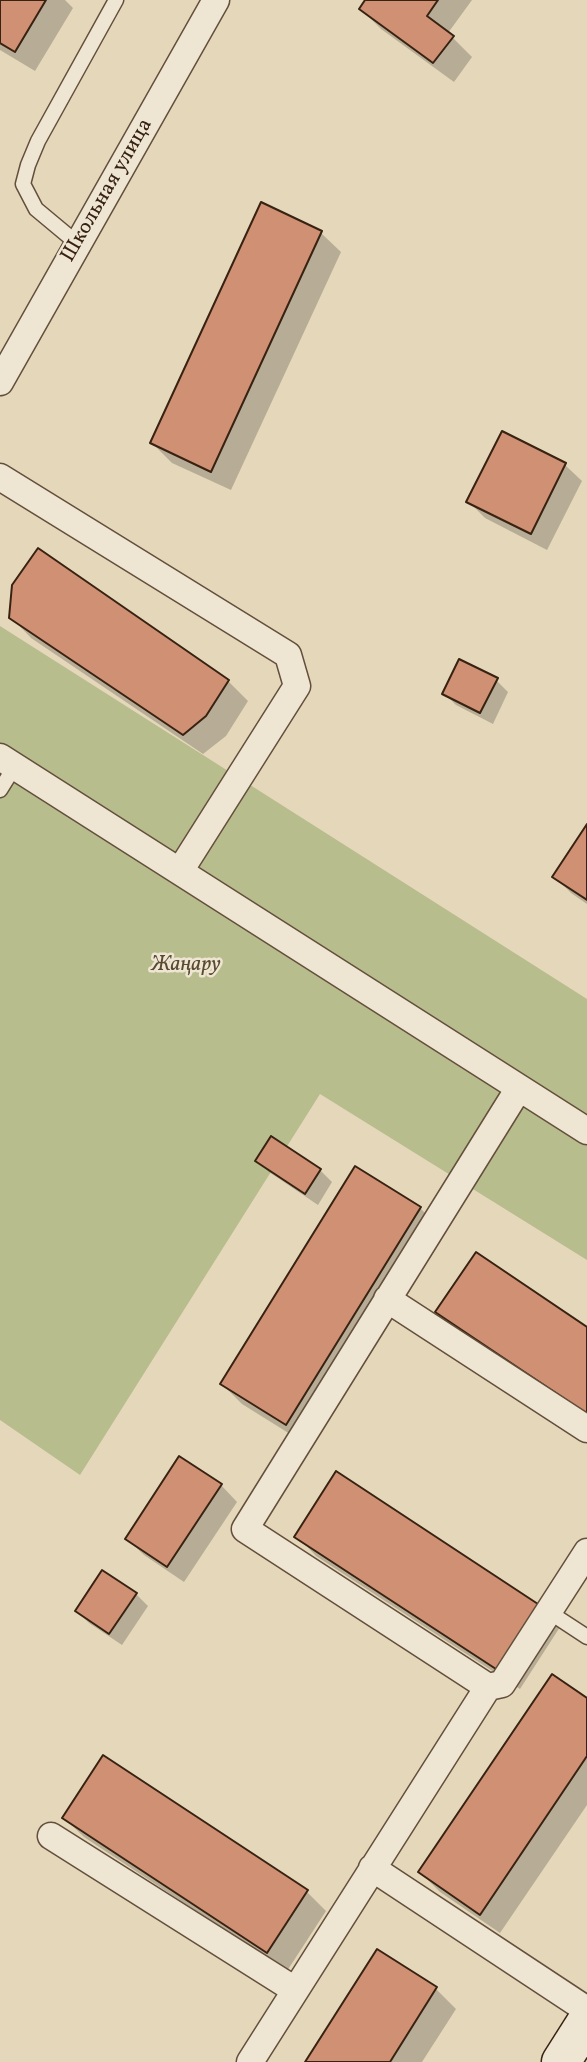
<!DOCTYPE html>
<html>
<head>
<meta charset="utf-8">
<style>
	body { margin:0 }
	canvas { display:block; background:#e5d7ba }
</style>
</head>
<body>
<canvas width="587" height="2062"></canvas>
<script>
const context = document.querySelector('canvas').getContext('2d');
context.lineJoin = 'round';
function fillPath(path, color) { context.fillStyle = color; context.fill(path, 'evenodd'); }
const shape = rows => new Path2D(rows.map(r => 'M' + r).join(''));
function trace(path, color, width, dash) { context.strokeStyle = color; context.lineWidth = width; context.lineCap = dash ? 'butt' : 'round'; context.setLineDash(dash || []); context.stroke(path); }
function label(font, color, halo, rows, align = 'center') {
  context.font = font + ' Vollkorn,serif'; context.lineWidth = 5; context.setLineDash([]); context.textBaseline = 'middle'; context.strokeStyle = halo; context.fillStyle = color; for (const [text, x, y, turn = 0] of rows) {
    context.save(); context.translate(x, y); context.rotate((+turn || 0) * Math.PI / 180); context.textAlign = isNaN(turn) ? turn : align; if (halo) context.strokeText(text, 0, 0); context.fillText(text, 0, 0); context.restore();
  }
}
fillPath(shape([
	[0,626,587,999,587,1260,320,1094,80,1475,0,1420]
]), '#b8bd8d');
fillPath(shape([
	[0,0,65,0,73,8,35,71,0,50],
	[368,0,472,0,448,33,472,57,454,82,381,29,361,9],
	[321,233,341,252,231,490,172,463,152,443],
	[503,433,565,465,582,481,547,550,485,518,469,502],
	[11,617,228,681,248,701,226,736,203,754,31,638],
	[496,680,508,692,493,724,456,705,444,693],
	[587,828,587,904,571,893,555,877],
	[271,1138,320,1170,332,1182,318,1205,269,1172,257,1161],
	[420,1208,440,1228,306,1444,242,1404,222,1384],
	[437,1312,587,1329,587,1419,457,1332],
	[221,1485,237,1502,184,1582,144,1555,127,1539],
	[297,1536,540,1607,560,1627,520,1689,316,1556],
	[136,1594,148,1606,122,1645,89,1623,77,1611],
	[587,1700,587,1805,500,1933,440,1892,420,1872],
	[64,1818,307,1892,326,1911,287,1971,84,1837],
	[378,1951,436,1989,456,2009,422,2062,307,2062]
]), '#0003');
const building = shape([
	[0,0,46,0,15,52,0,43,0,0],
	[365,0,438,0,427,16,454,36,433,63,359,9,365,0],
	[261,202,322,231,211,472,150,443,261,202],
	[502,431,566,463,531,534,466,502,502,431],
	[38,548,229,680,206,716,183,735,9,618,12,585,38,548],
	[459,659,498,678,480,713,442,694,459,659],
	[587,824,587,900,552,877,587,824],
	[271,1136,321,1169,305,1194,255,1161,271,1136],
	[355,1166,421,1207,286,1425,220,1384,355,1166],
	[476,1252,587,1327,587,1414,435,1312,476,1252],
	[179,1456,222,1484,167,1567,125,1539,179,1456],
	[336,1471,541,1606,499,1671,294,1537,336,1471],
	[102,1570,137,1593,109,1634,75,1611,102,1570],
	[552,1674,587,1698,587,1756,480,1915,418,1872,552,1674],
	[103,1755,308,1890,267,1953,62,1818,103,1755],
	[377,1949,437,1987,390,2062,305,2062,377,1949]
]);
fillPath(building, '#cf9074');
trace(building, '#382212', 2);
const lane = shape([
	[78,244,36,209,23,184,28,165,38,141,116,0],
	[0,790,15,766],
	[549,1612,587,1637]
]);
const street = shape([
	[0,382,216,0],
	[0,477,288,655,297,686,180,871],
	[0,757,587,1131],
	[387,1299,587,1429],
	[488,1687,245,1529,519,1088],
	[51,1836,295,1990],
	[372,1868,587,2010],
	[250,2062,488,1687,502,1684,587,1552]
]);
const secondary = shape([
	[561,2062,587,2021]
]);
trace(lane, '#634f3c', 17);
trace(street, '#634f3c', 29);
trace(secondary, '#382212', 41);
trace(lane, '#eee5d2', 14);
trace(street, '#eee5d2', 26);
trace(secondary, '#eee5d2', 38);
label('21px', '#382212', '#eee5d2', [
	["Школьная улица",108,191,-60]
]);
label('italic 21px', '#584931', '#eee5d2', [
	["Жаңару",186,966]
]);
</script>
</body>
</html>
